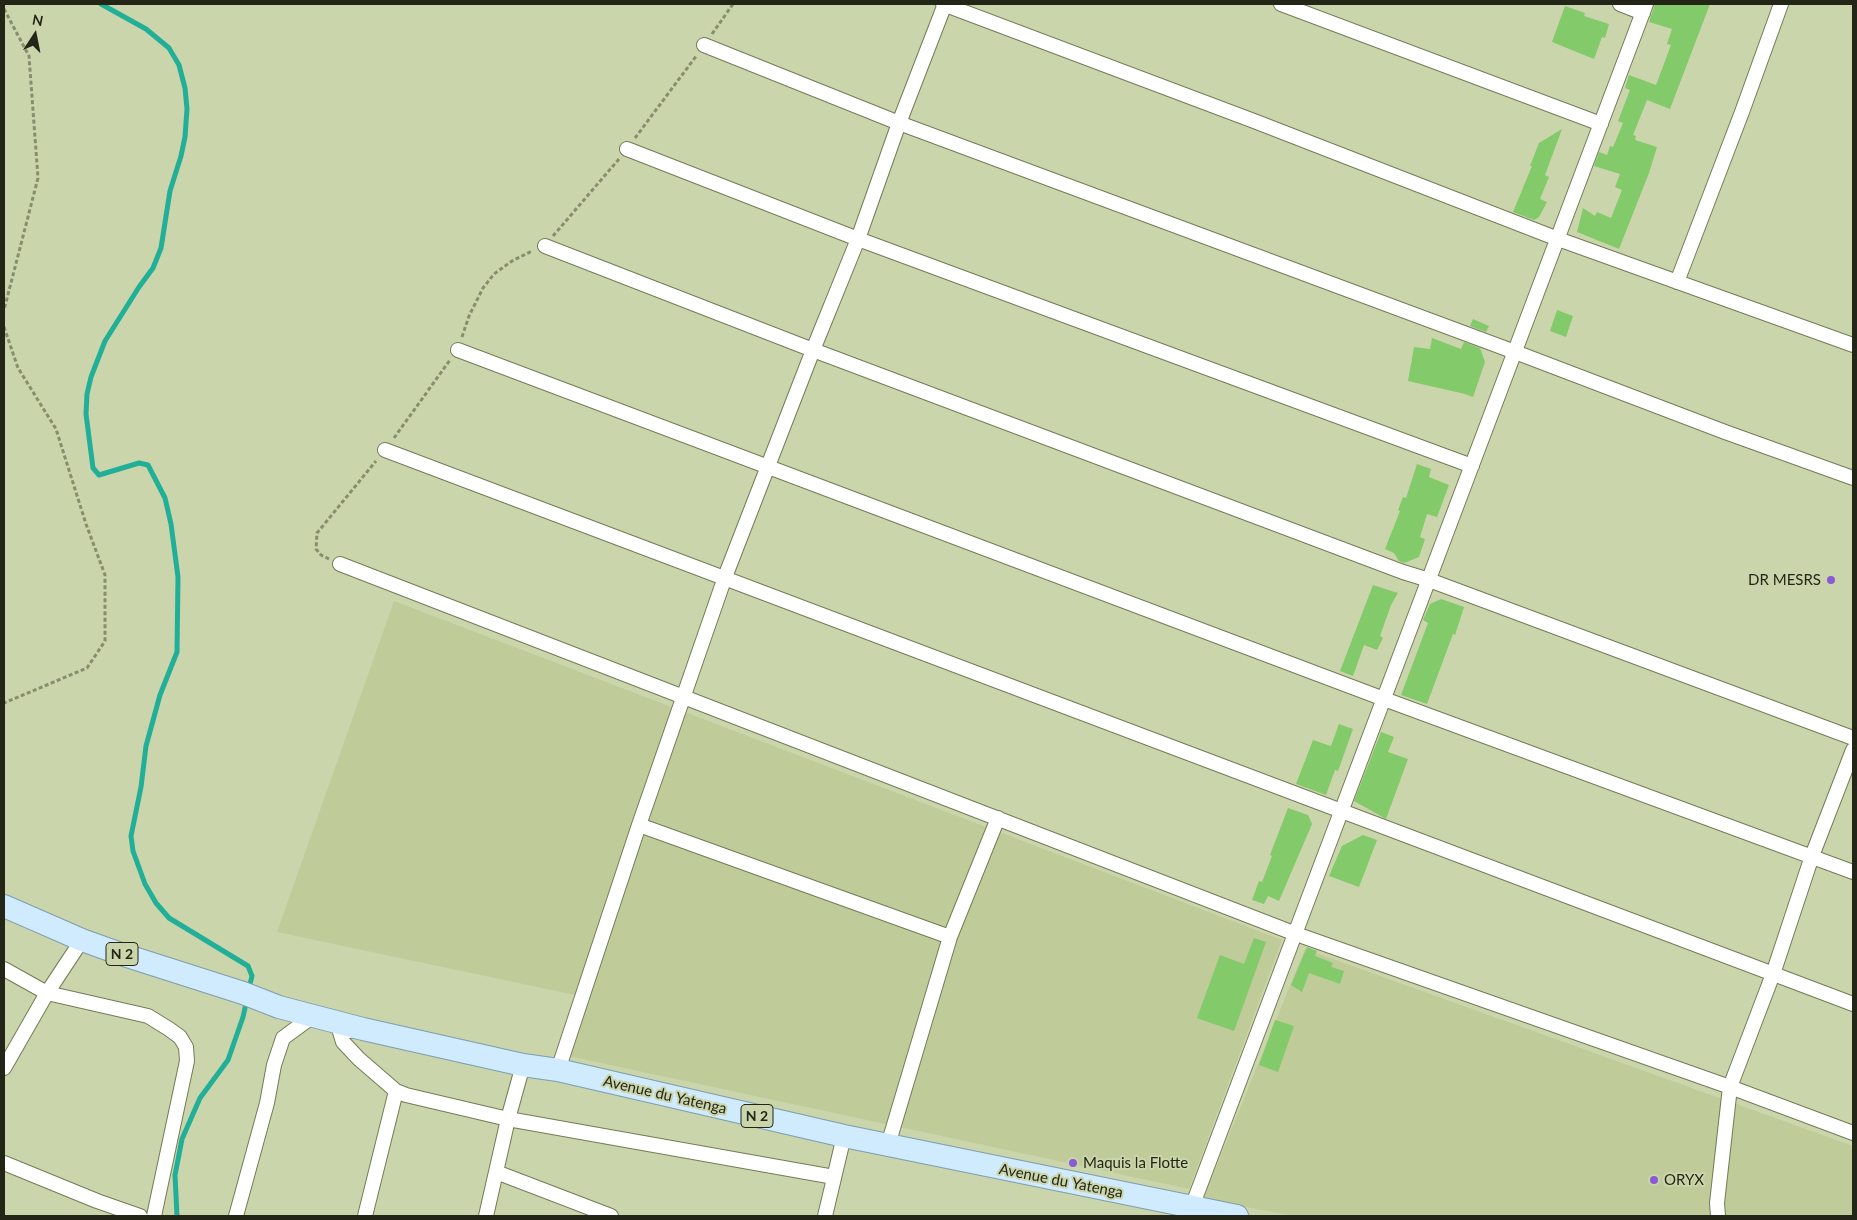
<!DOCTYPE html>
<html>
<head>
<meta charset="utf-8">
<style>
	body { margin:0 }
	#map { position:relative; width:1857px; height:1220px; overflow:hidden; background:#cbd5ab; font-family:Lato,sans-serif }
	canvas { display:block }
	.frame { position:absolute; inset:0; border:5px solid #232616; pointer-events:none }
	.north { position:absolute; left:10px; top:10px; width:50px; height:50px; -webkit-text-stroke:4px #cbd5ab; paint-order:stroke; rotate:11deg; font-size:14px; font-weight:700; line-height:20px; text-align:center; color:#232616 }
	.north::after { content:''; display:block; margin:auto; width:18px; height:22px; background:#232616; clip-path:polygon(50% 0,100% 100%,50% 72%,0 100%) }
</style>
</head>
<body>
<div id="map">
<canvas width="1857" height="1220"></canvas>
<div class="frame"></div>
<div class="north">N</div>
</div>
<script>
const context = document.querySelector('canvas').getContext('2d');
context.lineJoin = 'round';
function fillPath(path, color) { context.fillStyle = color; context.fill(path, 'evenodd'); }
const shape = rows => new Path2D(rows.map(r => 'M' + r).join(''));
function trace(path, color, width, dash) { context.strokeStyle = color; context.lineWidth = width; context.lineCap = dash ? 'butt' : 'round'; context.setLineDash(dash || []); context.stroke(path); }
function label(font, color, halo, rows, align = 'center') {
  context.font = font + ' Lato,sans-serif'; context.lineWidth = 4; context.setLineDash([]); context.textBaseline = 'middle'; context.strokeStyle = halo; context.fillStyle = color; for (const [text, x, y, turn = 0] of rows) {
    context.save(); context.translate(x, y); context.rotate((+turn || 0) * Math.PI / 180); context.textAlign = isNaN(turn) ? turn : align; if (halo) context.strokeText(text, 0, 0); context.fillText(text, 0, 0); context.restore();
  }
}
fillPath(shape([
	[394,601,1282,940,1189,1189,559,1054,580,996,277,932],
	[1305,949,1853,1146,1853,1216,1294,1216,1203,1199]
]), '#bfcb99');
trace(shape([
	[101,4,146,29,169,48,179,65,185,88,187,109,185,137,181,156,170,191,161,248,153,268,139,287,105,341,91,377,87,394,86,414,93,468,99,475,139,463,148,465,165,498,171,524,178,577,177,652,160,695,146,746,141,787,131,836,133,851,145,884,156,903,169,918,248,966,252,976,249,988],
	[177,1216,175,1175,182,1139,200,1098,228,1060,243,1017,247,999]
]), '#21af98', 5);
fillPath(shape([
	[1655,4,1710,4,1670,109,1647,100,1633,135,1636,136,1635,140,1657,147,1649,173,1619,249,1577,232,1583,208,1595,216,1597,212,1611,218,1622,190,1615,187,1620,174,1594,166,1599,152,1607,155,1610,146,1613,147,1623,123,1618,121,1630,90,1625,88,1629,75,1656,85,1671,45,1667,44,1672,29,1649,22],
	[1565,6,1585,13,1584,16,1609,24,1605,38,1602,37,1594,59,1552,42],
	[1562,129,1545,175,1549,177,1540,199,1547,202,1539,217,1534,220,1513,212,1532,166,1530,166,1539,143],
	[1557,310,1573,316,1566,337,1550,331],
	[1473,319,1489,326,1486,332,1470,326],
	[1432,338,1461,349,1464,342,1480,348,1485,362,1473,397,1465,394,1408,381,1414,347,1430,349],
	[1417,464,1431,469,1429,477,1449,485,1437,517,1427,514,1420,537,1425,539,1419,557,1404,563,1399,561,1394,553,1385,549,1400,511,1398,510,1403,497,1406,498],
	[1373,585,1398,593,1391,605,1380,636,1383,638,1377,650,1364,645,1353,676,1340,671],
	[1441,599,1464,607,1455,635,1453,634,1427,704,1401,695,1428,623,1423,620,1430,604],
	[1339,724,1353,729,1338,771,1335,770,1326,795,1296,784,1313,740,1331,746],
	[1381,732,1394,737,1388,752,1408,759,1386,819,1354,801],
	[1288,808,1308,815,1312,824,1279,901,1268,896,1264,904,1252,900,1259,881,1262,882,1272,856,1270,855],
	[1363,835,1377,840,1359,887,1329,876,1342,846],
	[1254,938,1266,942,1234,1031,1197,1018,1220,955,1244,964],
	[1307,947,1317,951,1315,956,1333,963,1331,967,1344,971,1340,984,1309,973,1302,992,1291,985],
	[1275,1020,1294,1026,1278,1072,1259,1065]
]), '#82ca6a');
const street = shape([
	[943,4,1254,121,1558,239,1853,345],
	[1281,4,1601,124],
	[1620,4,1643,13],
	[704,45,899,123,1515,352,1725,432,1853,478],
	[627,149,858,239,1472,466],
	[545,246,813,350,1403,572,1429,580,1853,738],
	[1677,282,1742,112,1781,4],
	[458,350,1384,699,1853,872],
	[385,450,1853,1004],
	[340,564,1296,934,1730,1087,1853,1133],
	[639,825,950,937],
	[4,969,47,993,148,1016,169,1029,180,1037,186,1047,187,1061,154,1216],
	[355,1030,340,1032,343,1042,359,1059,396,1091,406,1095,508,1119,834,1177],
	[4,1068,47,993,82,940],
	[558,1070,639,825,725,577,813,350,858,239,899,123,945,4],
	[888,1145,950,937,998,818],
	[4,1163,97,1201,140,1216],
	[496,1172,611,1216],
	[1190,1212,1646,4],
	[236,1216,267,1103,274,1065,283,1038,313,1016],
	[365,1216,396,1091],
	[486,1216,508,1119,523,1065],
	[825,1216,844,1136],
	[1718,1216,1717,1203,1730,1087,1773,974,1812,856,1853,750]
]);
const primary = shape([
	[4,906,82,940,121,954,243,993,279,1007,363,1029,523,1065,558,1070,844,1136,1237,1216]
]);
trace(street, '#737c55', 16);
trace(primary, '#7e9dac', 24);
trace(shape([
	[4,9,29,56,38,178,4,310],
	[712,34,733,4],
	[635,138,697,55],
	[553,236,619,159],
	[4,327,18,368,56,429,86,524,105,575,105,641,87,668,4,703],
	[462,337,469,316,483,288,494,274,512,261,532,251],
	[394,438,450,360],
	[329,559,321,555,316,549,317,533,376,461]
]), '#878e6f', 3, [4, 2.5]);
trace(street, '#fff', 14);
trace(primary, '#cfebfd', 22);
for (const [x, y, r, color] of [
	[1831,580,5,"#885ad3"],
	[1073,1163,5,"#885ad3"],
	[1654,1180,5,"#885ad3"]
]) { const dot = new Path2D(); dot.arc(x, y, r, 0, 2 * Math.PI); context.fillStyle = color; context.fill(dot); trace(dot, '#cbd5ab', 2); }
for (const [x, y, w] of [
	[122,954,32],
	[757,1116,32]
]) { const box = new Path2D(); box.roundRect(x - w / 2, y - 11.5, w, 23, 4); context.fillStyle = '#cbd5ab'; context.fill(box); trace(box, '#232616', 1); }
label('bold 14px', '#232616', null, [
	["N 2",122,954],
	["N 2",757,1116]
]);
label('15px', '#232616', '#cbd5ab', [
	["DR MESRS",1821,580,"right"],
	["Maquis la Flotte",1083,1163],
	["ORYX",1664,1180]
], 'left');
label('15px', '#232616', '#cbd5ab', [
	["Avenue du Yatenga",665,1095,13],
	["Avenue du Yatenga",1061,1181,11]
]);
</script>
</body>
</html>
